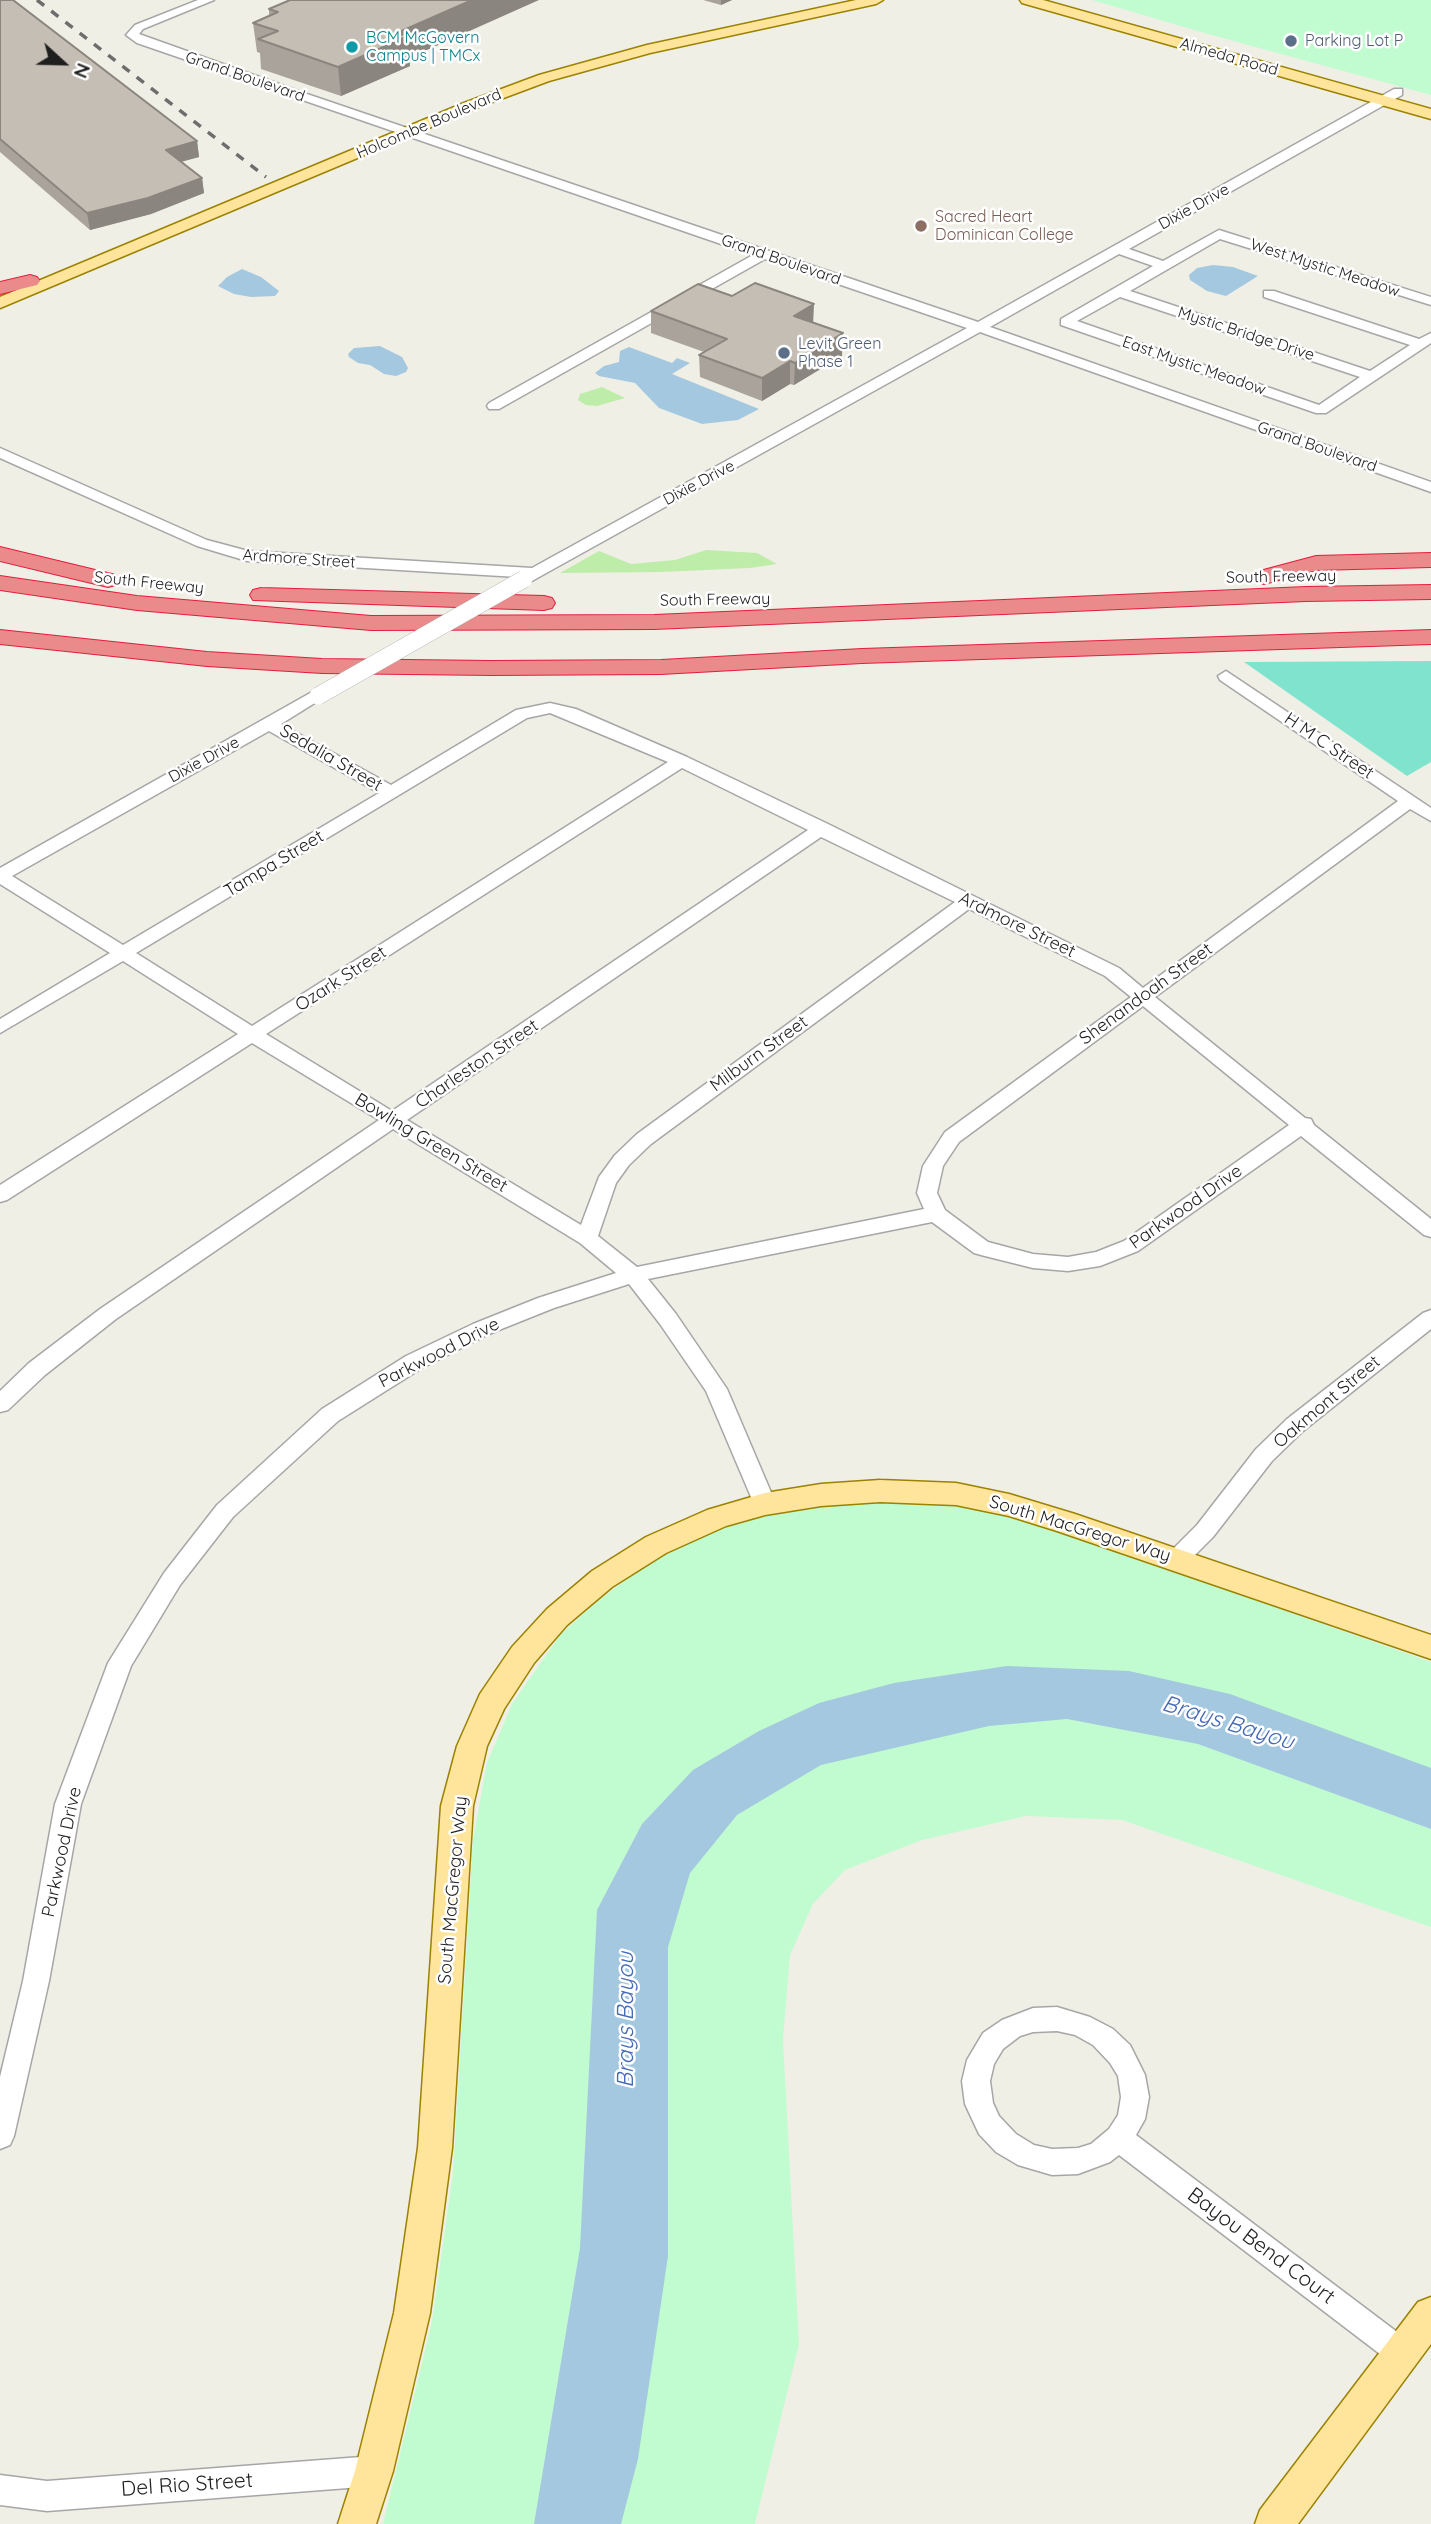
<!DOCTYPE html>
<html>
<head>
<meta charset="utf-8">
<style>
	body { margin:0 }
	#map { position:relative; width:1431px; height:2524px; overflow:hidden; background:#f0efe5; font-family:Quicksand,sans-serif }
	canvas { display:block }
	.north { position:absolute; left:28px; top:28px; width:70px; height:70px; -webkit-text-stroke:5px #fff; paint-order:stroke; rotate:112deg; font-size:19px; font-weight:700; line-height:28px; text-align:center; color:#1f1f1f }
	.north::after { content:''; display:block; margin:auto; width:24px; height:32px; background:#1f1f1f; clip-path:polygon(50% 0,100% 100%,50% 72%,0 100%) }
</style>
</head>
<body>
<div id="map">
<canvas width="1431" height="2524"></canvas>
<div class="north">N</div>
</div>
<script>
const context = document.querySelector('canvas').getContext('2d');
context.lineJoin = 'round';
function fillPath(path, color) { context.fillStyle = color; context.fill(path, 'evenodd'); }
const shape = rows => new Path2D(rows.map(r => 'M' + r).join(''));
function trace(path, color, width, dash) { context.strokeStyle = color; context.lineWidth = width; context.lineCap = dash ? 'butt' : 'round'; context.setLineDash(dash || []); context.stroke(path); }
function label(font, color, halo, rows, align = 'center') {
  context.font = font + ' Quicksand,sans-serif'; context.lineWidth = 5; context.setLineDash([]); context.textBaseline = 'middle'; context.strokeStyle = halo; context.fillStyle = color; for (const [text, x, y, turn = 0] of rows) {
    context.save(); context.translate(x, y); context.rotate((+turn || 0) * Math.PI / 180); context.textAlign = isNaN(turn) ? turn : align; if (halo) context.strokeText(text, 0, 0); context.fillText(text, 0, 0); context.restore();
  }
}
fillPath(shape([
	[602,387,625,398,597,406,586,405,578,400,580,394],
	[706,550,757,553,777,564,750,568,661,572,560,573,599,551,631,564,675,560]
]), '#beeda9');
fillPath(shape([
	[1092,0,1431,0,1431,95,1208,34],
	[912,1501,980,1508,1033,1522,1431,1662,1431,1927,1122,1820,1026,1816,922,1840,845,1870,813,1904,790,1955,783,2039,799,2344,755,2524,383,2524,432,2322,453,2173,473,1840,487,1763,512,1704,561,1634,599,1600,647,1564,715,1530,757,1518,833,1503]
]), '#c1fcd0');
fillPath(shape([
	[1431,661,1431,762,1407,776,1244,662]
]), '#80e3ce');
fillPath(shape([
	[1213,265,1233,267,1258,276,1226,296,1207,291,1190,280,1189,275,1197,268],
	[242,269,261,277,279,291,275,296,251,297,234,294,218,286,227,277],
	[380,346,402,357,408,368,406,372,396,376,384,374,370,365,358,363,349,357,348,354,354,348],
	[629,347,672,363,677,358,690,363,672,374,759,409,738,420,702,424,659,408,635,383,599,376,595,373,604,366,619,362,620,351],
	[1007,1666,1129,1671,1230,1694,1431,1768,1431,1829,1198,1744,1067,1719,989,1726,821,1765,737,1815,690,1873,668,1947,668,2256,638,2459,621,2524,534,2524,580,2248,597,1910,642,1824,693,1770,759,1731,819,1703,894,1683]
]), '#a4c8e0');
const minor = shape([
	[198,0,214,0,143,29,139,34,307,94,978,322,1394,89,1402,89,1402,95,1129,249,1163,261,1219,230,1431,297,1431,305,1220,239,1130,291,1370,371,1410,345,1264,297,1264,291,1274,291,1419,339,1431,333,1431,343,1326,413,1316,413,1061,325,1061,319,1153,266,1119,254,990,327,1431,482,1431,492,980,332,530,582,518,582,518,577,247,561,197,546,0,458,0,448,207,540,248,551,532,568,967,328,765,259,499,409,489,409,487,406,489,403,753,255,137,43,126,35,135,25,198,0],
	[1120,297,1360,377,1319,405,1077,321,1120,297],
	[1226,671,1431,808,1431,821,1410,809,1155,997,1305,1118,1311,1119,1314,1125,1431,1219,1431,1237,1424,1235,1301,1136,1138,1251,1100,1266,1068,1271,1033,1268,981,1255,974,1253,932,1222,648,1279,676,1314,727,1389,776,1504,773,1510,765,1513,757,1510,754,1504,706,1391,660,1324,629,1284,554,1308,489,1334,422,1368,338,1421,233,1517,180,1585,131,1666,81,1804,49,1981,14,2136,10,2145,0,2149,0,2077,23,1981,55,1804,108,1663,164,1573,217,1505,322,1409,406,1356,473,1324,538,1298,616,1273,580,1243,393,1129,116,1319,45,1375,8,1410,0,1412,0,1391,29,1363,100,1309,379,1120,252,1043,7,1200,0,1202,0,1185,238,1034,123,961,0,1033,0,1019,110,953,0,884,0,868,312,692,324,692,326,696,281,724,391,785,516,710,550,703,576,709,687,757,828,824,1119,968,1143,988,1398,801,1220,680,1218,676,1226,671],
	[550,713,668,762,252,1026,136,953,527,718,550,713],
	[269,731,379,793,123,945,12,876,269,731],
	[682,768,808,830,392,1111,266,1034,682,768],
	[821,837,955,902,637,1134,615,1155,599,1177,581,1225,407,1120,821,837],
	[969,909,1105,976,1131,997,945,1132,923,1166,917,1193,924,1209,637,1267,598,1236,616,1183,629,1165,651,1144,969,909],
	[1143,1006,1289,1125,1124,1241,1096,1252,1068,1257,1033,1254,988,1242,945,1210,937,1193,943,1166,959,1142,1143,1006],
	[1431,1310,1431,1329,1303,1431,1272,1461,1213,1537,1185,1565,1177,1568,1169,1565,1165,1559,1169,1553,1197,1525,1256,1449,1287,1419,1423,1313,1431,1310],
	[1057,2007,1090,2017,1113,2029,1130,2045,1145,2075,1149,2097,1145,2119,1136,2135,1413,2344,1418,2354,1413,2364,1403,2368,1393,2364,1119,2155,1110,2162,1078,2174,1052,2175,1018,2165,996,2152,979,2134,965,2104,962,2081,967,2060,983,2033,1002,2020,1033,2008,1057,2007],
	[1057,2031,1075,2035,1093,2045,1110,2063,1118,2076,1121,2097,1118,2115,1109,2129,1091,2144,1078,2148,1052,2149,1034,2145,1016,2134,999,2116,993,2103,990,2081,994,2064,1003,2049,1020,2036,1033,2032,1057,2031],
	[374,2456,385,2460,389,2471,385,2482,374,2486,47,2511,0,2505,0,2475,47,2481,374,2456]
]);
const major = shape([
	[856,0,883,0,876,4,650,53,549,81,474,109,0,308,0,297,464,103,539,75,647,45,856,0],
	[1020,0,1043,0,1431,109,1431,119,1022,3,1020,0],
	[880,1480,956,1483,1009,1494,1075,1514,1431,1635,1431,1659,1057,1531,1009,1516,956,1505,880,1502,821,1506,765,1515,726,1526,666,1553,612,1587,567,1625,534,1663,504,1709,487,1746,473,1806,452,2148,430,2313,393,2471,376,2524,338,2524,355,2471,394,2313,418,2148,441,1806,457,1746,480,1694,512,1647,547,1609,592,1571,646,1537,707,1510,765,1493,821,1484,880,1480],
	[1431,2297,1431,2344,1298,2524,1255,2524,1260,2510,1418,2302,1431,2297]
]);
const highway = shape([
	[30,275,37,277,40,281,37,285,0,294,0,282,30,275],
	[0,547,116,575,119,580,116,585,108,587,0,561,0,547],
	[1431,553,1431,567,1317,570,1264,584,1256,582,1253,577,1256,572,1316,556,1431,553],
	[0,576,137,596,371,616,654,615,1306,587,1431,585,1431,599,1306,601,654,629,371,630,137,610,0,590,0,576],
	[261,588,544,596,552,598,555,603,552,608,544,610,253,600,250,595,253,590,261,588],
	[0,630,207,652,322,659,491,661,661,660,862,649,1431,630,1431,644,862,663,661,674,491,675,322,673,207,666,0,644,0,630]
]);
trace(minor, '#a6a6a6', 3);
trace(major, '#9b8200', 3);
trace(highway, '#e31d3f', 2);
fillPath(minor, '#fff');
fillPath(major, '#ffe59c');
fillPath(highway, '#eb8a8b');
trace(shape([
	[37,0,266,177]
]), '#6d6d6d', 3.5, [9, 9]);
const minorBridge = shape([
	[318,696,524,579]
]);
trace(minorBridge, '#a6a6a6', 18, []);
trace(minorBridge, '#fff', 17);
fillPath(shape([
	[0,0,197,141,199,157,181,162,202,178,204,193,151,214,90,230,0,152],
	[703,0,732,0,721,5],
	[269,9,409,58,410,66,341,96,261,69,260,53,257,52,253,23,269,16],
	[732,296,813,323,842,356,794,385,790,384,762,401,700,377,699,355,704,352,651,333,651,311]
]), '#a9a39b');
fillPath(shape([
	[472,0,539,0,409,58,410,66,341,96,338,67,397,33],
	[721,0,732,0,721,5],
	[197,141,199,157,168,165,166,150],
	[202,178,204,193,151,214,90,230,87,213],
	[814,304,813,326,794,316],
	[843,333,842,356,794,385,795,363],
	[790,361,790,384,762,401,762,378]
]), '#8a857e');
const building = shape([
	[0,0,13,0,197,141,166,150,202,178,148,198,87,213,0,139,0,0],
	[290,0,472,0,397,33,408,36,338,67,258,39,278,31,253,23,278,12,269,9,290,0],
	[755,283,814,304,794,316,843,333,795,363,790,361,762,378,699,355,727,339,651,311,698,284,732,296,755,283]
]);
fillPath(building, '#c5beb4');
trace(building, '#8a857e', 2);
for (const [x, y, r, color] of [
	[1291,41,7,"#5c6f8a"],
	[352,47,7,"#0f9aa8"],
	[921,226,7,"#8d6e63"],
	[784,353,7,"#5c6f8a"]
]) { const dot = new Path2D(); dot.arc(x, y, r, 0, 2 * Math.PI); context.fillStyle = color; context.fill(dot); trace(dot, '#fff', 2.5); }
label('16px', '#0d838f', '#fff', [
	["BCM McGovern",366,38],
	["Campus | TMCx",366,56]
], 'left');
label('16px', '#4e5e75', '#fff', [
	["Parking Lot P",1305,41],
	["Levit Green",798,344],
	["Phase 1",798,362]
], 'left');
label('16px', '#1f1f1f', '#fff', [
	["Almeda Road",1229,57,16],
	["Grand Boulevard",245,77,19],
	["Holcombe Boulevard",429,124,-23],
	["Dixie Drive",1194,207,-29],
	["Grand Boulevard",781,260,19],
	["West Mystic Meadow",1325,268,18],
	["Mystic Bridge Drive",1246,334,18],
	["East Mystic Meadow",1194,366,19],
	["Grand Boulevard",1317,447,19],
	["Dixie Drive",699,483,-28],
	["Ardmore Street",299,559,4],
	["South Freeway",1281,577,-1],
	["South Freeway",149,583,6],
	["South Freeway",715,600,-1],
	["Dixie Drive",204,760,-29]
]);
label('16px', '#785e54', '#fff', [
	["Sacred Heart",935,217],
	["Dominican College",935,235]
], 'left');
label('18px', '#1f1f1f', '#fff', [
	["H M C Street",1329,746,34],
	["Sedalia Street",331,758,30],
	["Tampa Street",274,864,-31],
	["Ardmore Street",1017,925,26],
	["Ozark Street",341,979,-33],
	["Shenandoah Street",1146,994,-36],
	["Milburn Street",759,1054,-36],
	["Charleston Street",477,1064,-34],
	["Bowling Green Street",431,1143,31],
	["Parkwood Drive",1186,1207,-35],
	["Parkwood Drive",439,1353,-27],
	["Oakmont Street",1327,1402,-40],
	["South MacGregor Way",1080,1529,17],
	["Parkwood Drive",62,1852,-78],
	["South MacGregor Way",453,1890,-85]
]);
label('21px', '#1f1f1f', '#fff', [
	["Bayou Bend Court",1261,2246,37],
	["Del Rio Street",187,2485,-4]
]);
label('italic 23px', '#476ab4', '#fff', [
	["Brays Bayou",1228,1723,17],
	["Brays Bayou",626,2020,-90]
]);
</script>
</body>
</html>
